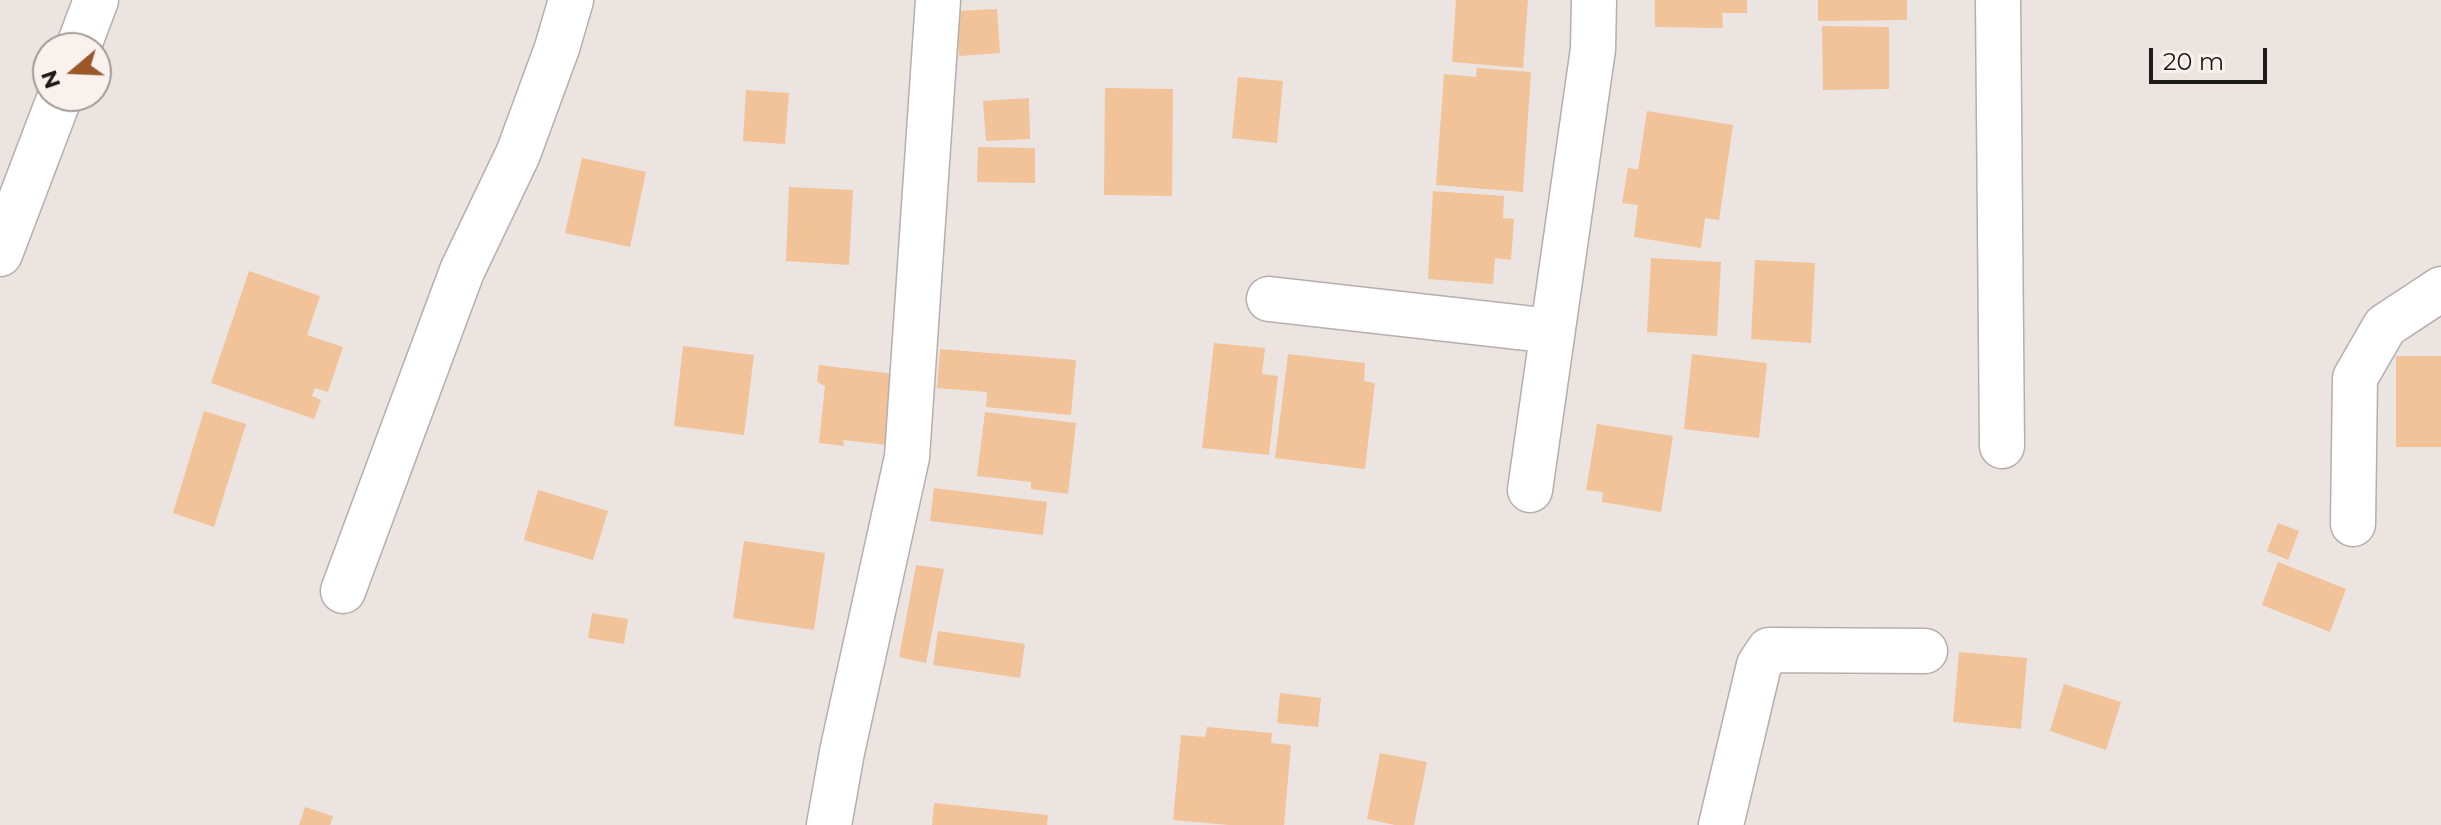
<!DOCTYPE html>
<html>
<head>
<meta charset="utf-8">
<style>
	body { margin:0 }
	#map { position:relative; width:2441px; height:825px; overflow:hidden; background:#ece4e1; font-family:Montserrat,sans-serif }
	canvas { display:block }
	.north { position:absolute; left:32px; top:32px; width:80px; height:80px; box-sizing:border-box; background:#f9f1ee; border:2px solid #a19b99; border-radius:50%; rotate:251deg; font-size:22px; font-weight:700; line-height:32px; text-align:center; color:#1d1b1a }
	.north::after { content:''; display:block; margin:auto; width:28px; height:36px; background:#9a5728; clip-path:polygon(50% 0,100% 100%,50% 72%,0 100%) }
	.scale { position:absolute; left:2149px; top:48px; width:118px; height:36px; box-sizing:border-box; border:4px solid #1d1b1a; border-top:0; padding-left:10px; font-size:24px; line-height:28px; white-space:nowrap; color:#1d1b1a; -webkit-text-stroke:6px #f9f1ee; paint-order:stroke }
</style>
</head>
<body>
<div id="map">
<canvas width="2441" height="825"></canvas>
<div class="north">N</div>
<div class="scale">20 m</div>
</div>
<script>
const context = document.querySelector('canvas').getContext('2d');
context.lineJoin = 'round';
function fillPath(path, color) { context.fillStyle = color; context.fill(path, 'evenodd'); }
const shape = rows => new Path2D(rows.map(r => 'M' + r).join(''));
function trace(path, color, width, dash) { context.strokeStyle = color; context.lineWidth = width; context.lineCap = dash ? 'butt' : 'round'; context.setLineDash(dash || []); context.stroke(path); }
fillPath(shape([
	[1456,0,1528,0,1523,68,1452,62],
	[1655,0,1747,0,1747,13,1722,13,1723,28,1655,27],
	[1818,0,1907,0,1907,20,1818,21],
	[997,9,1000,53,959,56,956,11],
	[1822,26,1889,27,1889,89,1823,90],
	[1477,68,1531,72,1523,192,1436,185,1444,74,1476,77],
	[1238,77,1283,81,1277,143,1232,138],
	[1105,88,1173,89,1172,196,1104,195],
	[746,90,789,93,785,144,743,141],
	[1029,98,1030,139,986,141,983,101],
	[1647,111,1733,125,1719,220,1705,218,1701,248,1634,237,1638,205,1622,203,1628,168,1638,170],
	[978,147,1035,148,1035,183,977,182],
	[582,158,646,172,630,247,565,233],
	[789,187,853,190,849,265,786,261],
	[1433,191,1504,196,1503,218,1514,219,1511,260,1495,258,1493,284,1428,279],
	[1651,258,1721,262,1717,336,1647,332],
	[1755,260,1815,263,1811,343,1751,339],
	[249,271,320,296,307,335,343,347,328,392,315,388,312,396,321,400,314,419,211,383],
	[1214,343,1265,348,1262,374,1278,376,1269,455,1202,448],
	[683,346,754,355,744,435,674,426],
	[940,349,1076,360,1071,415,986,407,987,392,937,388],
	[1288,354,1365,363,1364,381,1375,383,1365,469,1275,458],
	[1692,354,1767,363,1759,438,1684,429],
	[2396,356,2441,356,2441,447,2396,447],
	[819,365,895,374,887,445,843,440,844,446,819,443,825,386,817,382],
	[204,411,246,424,214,527,173,513],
	[985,412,1076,423,1068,494,1031,489,1031,482,977,476],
	[1597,424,1673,436,1661,512,1602,502,1603,492,1586,490],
	[934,488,1047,502,1043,535,930,521],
	[538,490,608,511,593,560,524,540],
	[2278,523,2299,531,2288,560,2267,551],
	[744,541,825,553,814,630,733,618],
	[2278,562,2346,589,2330,632,2262,605],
	[916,565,944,569,926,663,899,657],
	[592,613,628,619,624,644,588,638],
	[938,631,1025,644,1020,678,933,665],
	[1959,652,2027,658,2021,729,1953,722],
	[2064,684,2121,702,2106,750,2050,731],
	[1280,693,1321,698,1318,727,1277,723],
	[1207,727,1272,733,1271,743,1291,745,1284,825,1229,825,1173,820,1181,735,1205,737],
	[1380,753,1427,762,1414,825,1395,825,1367,819],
	[934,803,1048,815,1047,825,932,825],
	[305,807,333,816,330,825,299,825]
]), '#f2c298');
const minor = shape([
	[1998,0,2002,446],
	[78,48,96,0],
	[0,254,60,96],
	[1269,299,1552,331],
	[1530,490,1593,49,1594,0],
	[2353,524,2355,378,2385,326,2441,289],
	[343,591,462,271,518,154,557,48,571,0],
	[829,825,842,752,907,457,938,0],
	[1721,825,1759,665,1769,650,1925,651]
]);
trace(minor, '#b6aeac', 47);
trace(minor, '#fff', 44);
</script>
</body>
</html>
